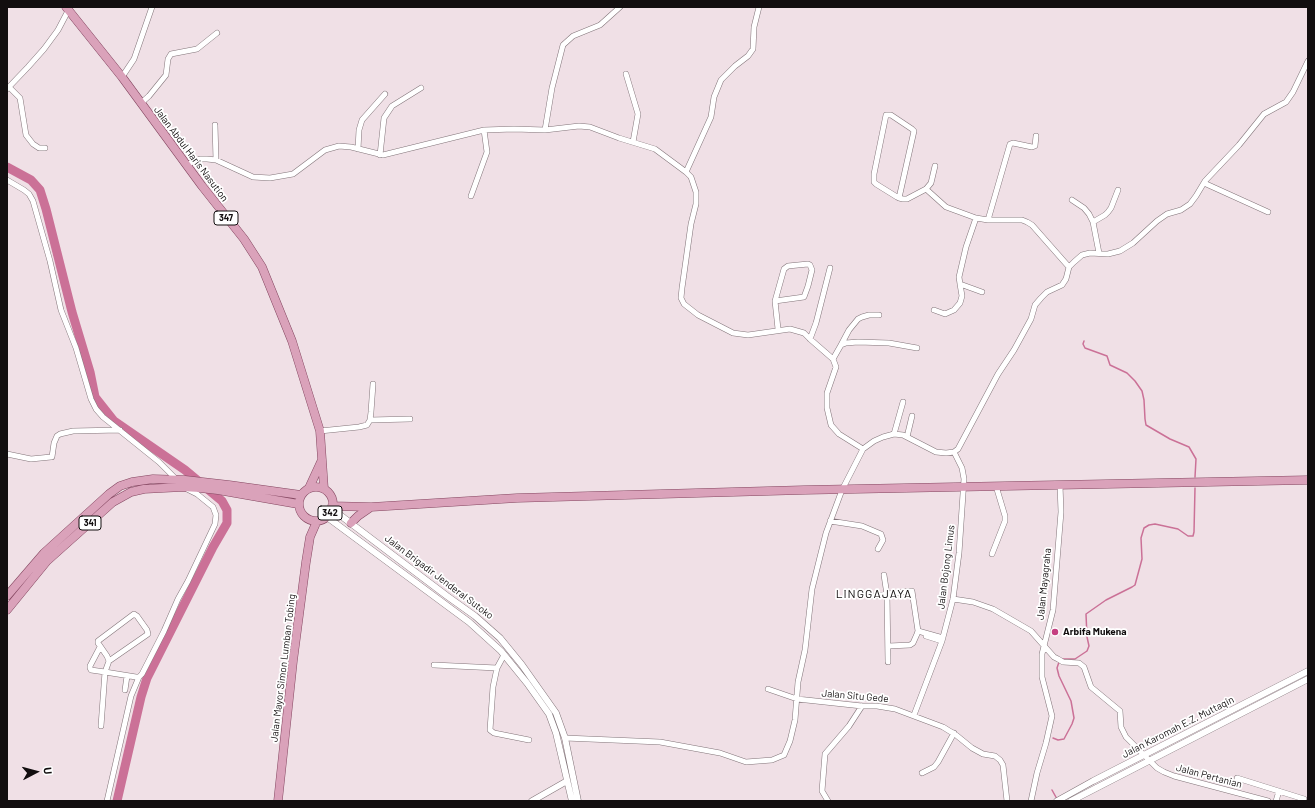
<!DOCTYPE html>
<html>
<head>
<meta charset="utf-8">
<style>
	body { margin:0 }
	#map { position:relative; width:1315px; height:808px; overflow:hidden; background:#f0e0e6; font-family:Barlow,sans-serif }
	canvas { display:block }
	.frame { position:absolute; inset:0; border:8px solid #120e0f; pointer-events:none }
	.north { position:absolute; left:16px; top:752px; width:40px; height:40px; -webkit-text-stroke:3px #fff; paint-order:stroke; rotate:84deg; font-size:11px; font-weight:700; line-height:16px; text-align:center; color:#120e0f }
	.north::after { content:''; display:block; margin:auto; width:14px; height:18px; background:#120e0f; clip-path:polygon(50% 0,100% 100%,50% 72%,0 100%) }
</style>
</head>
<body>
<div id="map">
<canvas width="1315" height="808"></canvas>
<div class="frame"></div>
<div class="north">U</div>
</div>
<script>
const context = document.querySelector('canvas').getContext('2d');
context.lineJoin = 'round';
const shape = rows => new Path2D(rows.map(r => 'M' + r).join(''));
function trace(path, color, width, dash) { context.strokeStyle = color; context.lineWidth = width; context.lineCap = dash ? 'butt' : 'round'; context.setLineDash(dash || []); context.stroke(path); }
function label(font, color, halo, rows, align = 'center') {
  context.font = font + ' Barlow,sans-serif'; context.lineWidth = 3.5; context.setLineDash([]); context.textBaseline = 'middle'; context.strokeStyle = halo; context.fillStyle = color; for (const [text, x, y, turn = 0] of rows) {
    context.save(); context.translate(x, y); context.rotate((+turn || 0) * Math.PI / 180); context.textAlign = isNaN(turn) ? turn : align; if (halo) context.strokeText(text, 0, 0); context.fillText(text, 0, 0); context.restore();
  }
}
trace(shape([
	[1084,341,1083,344,1085,348,1107,356,1110,365,1127,373,1135,381,1142,391,1144,400,1145,419,1146,425,1170,439,1189,447,1196,459,1195,477],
	[1061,659,1075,659,1087,651,1089,646,1087,637,1086,614,1106,600,1132,587,1135,585,1142,559,1141,538,1144,528,1149,525,1155,524,1178,529,1188,536,1193,536,1194,532,1195,488],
	[1053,738,1058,740,1064,739,1072,724,1074,718,1071,701,1059,676,1057,668,1059,662],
	[1052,790,1057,799]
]), '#cb7197', 1.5);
trace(shape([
	[7,167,31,180,40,190,46,209,72,312,90,372,95,397,114,421,185,470,222,501,227,510,227,523,213,547,147,678,141,697,117,801]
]), '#cb7197', 9);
const minor = shape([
	[626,74,638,114,633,142],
	[122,77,134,59,152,7],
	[9,87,20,98,26,135,33,144,39,148,45,148],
	[7,89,28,67,44,49,58,30,68,11],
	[141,103,149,96,166,75,168,59,171,54,197,49,217,33],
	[215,125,216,160],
	[545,130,552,88,563,45,573,36,600,25,620,7],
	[358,149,359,130,362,120,385,94],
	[380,155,384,118,392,106,421,88],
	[186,165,200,159,207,159,216,160,253,177,270,178,293,174,325,150,339,146,351,147,383,155,484,130,514,129,545,130,579,126,590,127,619,138,655,149,686,172,691,177,696,192,696,204,691,224,682,288,681,298,684,304,698,315,733,333,748,335,790,329,804,333,810,339,833,359,836,367,827,393,827,408,831,425,839,434,863,449],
	[686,172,711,117,714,97,721,80,735,66,748,56,753,49,754,27,759,7],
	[7,180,24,190,29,194,33,201,50,261,61,310,76,348,91,399,96,409,103,417,159,462,177,480],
	[1204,183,1268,212],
	[926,189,946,207,976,218,988,220,1022,220,1027,222,1032,225,1069,267],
	[471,196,487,152,484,130],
	[899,198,914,131,912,129,891,115,886,115,874,174,874,182,876,184,897,197,899,198,903,199,907,199,926,189,931,183,935,166],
	[1072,200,1084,208,1089,214,1093,222,1099,253],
	[976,218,966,247,959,277,960,284,982,292],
	[988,220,1010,144,1013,143,1032,147,1035,146,1036,136],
	[1093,222,1105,215,1108,212,1111,208,1118,190],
	[775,301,804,297,808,286,812,270,810,265,808,264,788,266,784,269,775,301,778,329],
	[934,310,945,314,954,310,960,303,962,296,960,284],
	[810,339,816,323,830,268],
	[841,345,849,330,858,319,862,317,869,315,879,315],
	[833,359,841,345,846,343,858,342,889,343,917,348],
	[370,420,410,419],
	[320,431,359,427,367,425,370,420,371,412,373,384],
	[894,434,903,402],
	[907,437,912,416],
	[7,454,31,459,51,457,52,457,54,443,57,436,60,434,73,431,120,430],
	[830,521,862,526,881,534,883,540,878,549],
	[992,554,1005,521,1005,516,996,486],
	[884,575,887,595,888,662],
	[873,596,910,591,912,591,918,631,917,634,913,643,910,645,889,646],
	[953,599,973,602,993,609,1031,631,1054,657,1058,659,1063,662,1079,663,1084,667,1091,687,1120,711,1121,727,1126,737,1157,768,1164,772,1174,776,1268,801],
	[918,631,943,638],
	[926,636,942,641],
	[100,647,90,666,90,668,91,670,105,672,109,661,107,656,98,643,98,641,134,614,137,616,147,630,148,634,109,661],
	[504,655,497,668,493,687,490,730,494,733,529,740],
	[434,665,497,668],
	[768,689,797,699,862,706,877,706,895,709,943,727,956,735,972,748,983,754,995,756,1000,760,1003,765,1007,801],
	[125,690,127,676],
	[914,715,942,641,953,599,959,553,964,479,962,468,954,452],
	[101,726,105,672,136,677,139,677,142,674,164,631,178,599,188,581,215,524,216,515,213,507,197,494,187,489],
	[565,738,660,742,720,753,746,762,772,760,784,755,790,741,795,720,798,682,805,650,812,589,826,533,842,490,863,449,874,441,883,437,894,434,903,435,936,452,946,453,954,452,958,449,998,374,1014,350,1031,319,1035,305,1041,298,1047,292,1062,285,1066,279,1069,267,1074,262,1082,255,1090,253,1108,254,1120,251,1133,243,1157,221,1167,214,1181,210,1190,204,1196,196,1205,181,1239,145,1264,114,1286,102,1293,92,1308,61],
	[922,773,934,767,938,762,954,733],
	[1237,778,1304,799],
	[107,801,131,696,139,677],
	[828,801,822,791,825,754,849,726,862,706],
	[1031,801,1037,773,1046,743,1052,716,1042,677,1042,654,1053,610,1061,512,1060,485],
	[1276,801,1279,791]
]);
const tertiary = shape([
	[332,509,447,596,475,616,500,638,522,665,556,713,565,738,578,801],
	[327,517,469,622,501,651,527,683,549,714,556,733,572,801],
	[532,801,567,781],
	[1057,801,1093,781,1308,671],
	[1071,801,1308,679]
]);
const primary = shape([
	[66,7,122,77,202,186,244,239,262,267,292,341,320,431,324,489],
	'299 504a17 17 0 1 1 34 0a17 17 0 1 1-34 0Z',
	[309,488,321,462],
	[332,506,371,507,517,498,804,490,1308,480],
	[351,523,358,516,371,507],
	[7,596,44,553,109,494,120,486,132,482,153,479,185,480,229,485,301,495],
	[7,610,47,561,113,502,131,492,144,489,183,487,200,488,218,490,298,504],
	[278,801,293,661,306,562,310,537,317,521]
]);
trace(minor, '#827479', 6);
trace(tertiary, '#827479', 7);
trace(primary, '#844660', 9);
trace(minor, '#fff', 5);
trace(tertiary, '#fff', 6);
trace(primary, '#daa2ba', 8);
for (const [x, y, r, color] of [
	[1055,632,4,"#c53f81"]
]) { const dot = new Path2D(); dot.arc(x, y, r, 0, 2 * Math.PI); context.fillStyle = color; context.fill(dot); trace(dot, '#fff', 1.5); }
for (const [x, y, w] of [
	[226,218,24],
	[330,513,24],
	[90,523,22]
]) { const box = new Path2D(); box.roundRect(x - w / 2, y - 7, w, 14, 3); context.fillStyle = '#fff'; context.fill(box); trace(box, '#120e0f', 1); }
label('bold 9px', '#120e0f', null, [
	["347",226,218],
	["342",330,513],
	["341",90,523]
]);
label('10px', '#120e0f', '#fff', [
	["Jalan Abdul Haris Nasution",191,154,53],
	["Jalan Bojong Limus",946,567,-83],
	["Jalan Brigadir Jenderal Sutoko",439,577,37],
	["Jalan Mayagraha",1044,584,-84],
	["Jalan Mayor Simon Lumban Tobing",283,668,-83],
	["Jalan Situ Gede",855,696,5],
	["Jalan Karomah E.Z. Muttaqin",1178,727,-27],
	["Jalan Pertanian",1209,776,15]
]);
label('bold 10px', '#120e0f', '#fff', [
	["Arbifa Mukena",1063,632]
], 'left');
context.letterSpacing = '1px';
label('12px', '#120e0f', '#fff', [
	["LINGGAJAYA",874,594]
]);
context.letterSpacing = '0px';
</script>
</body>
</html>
